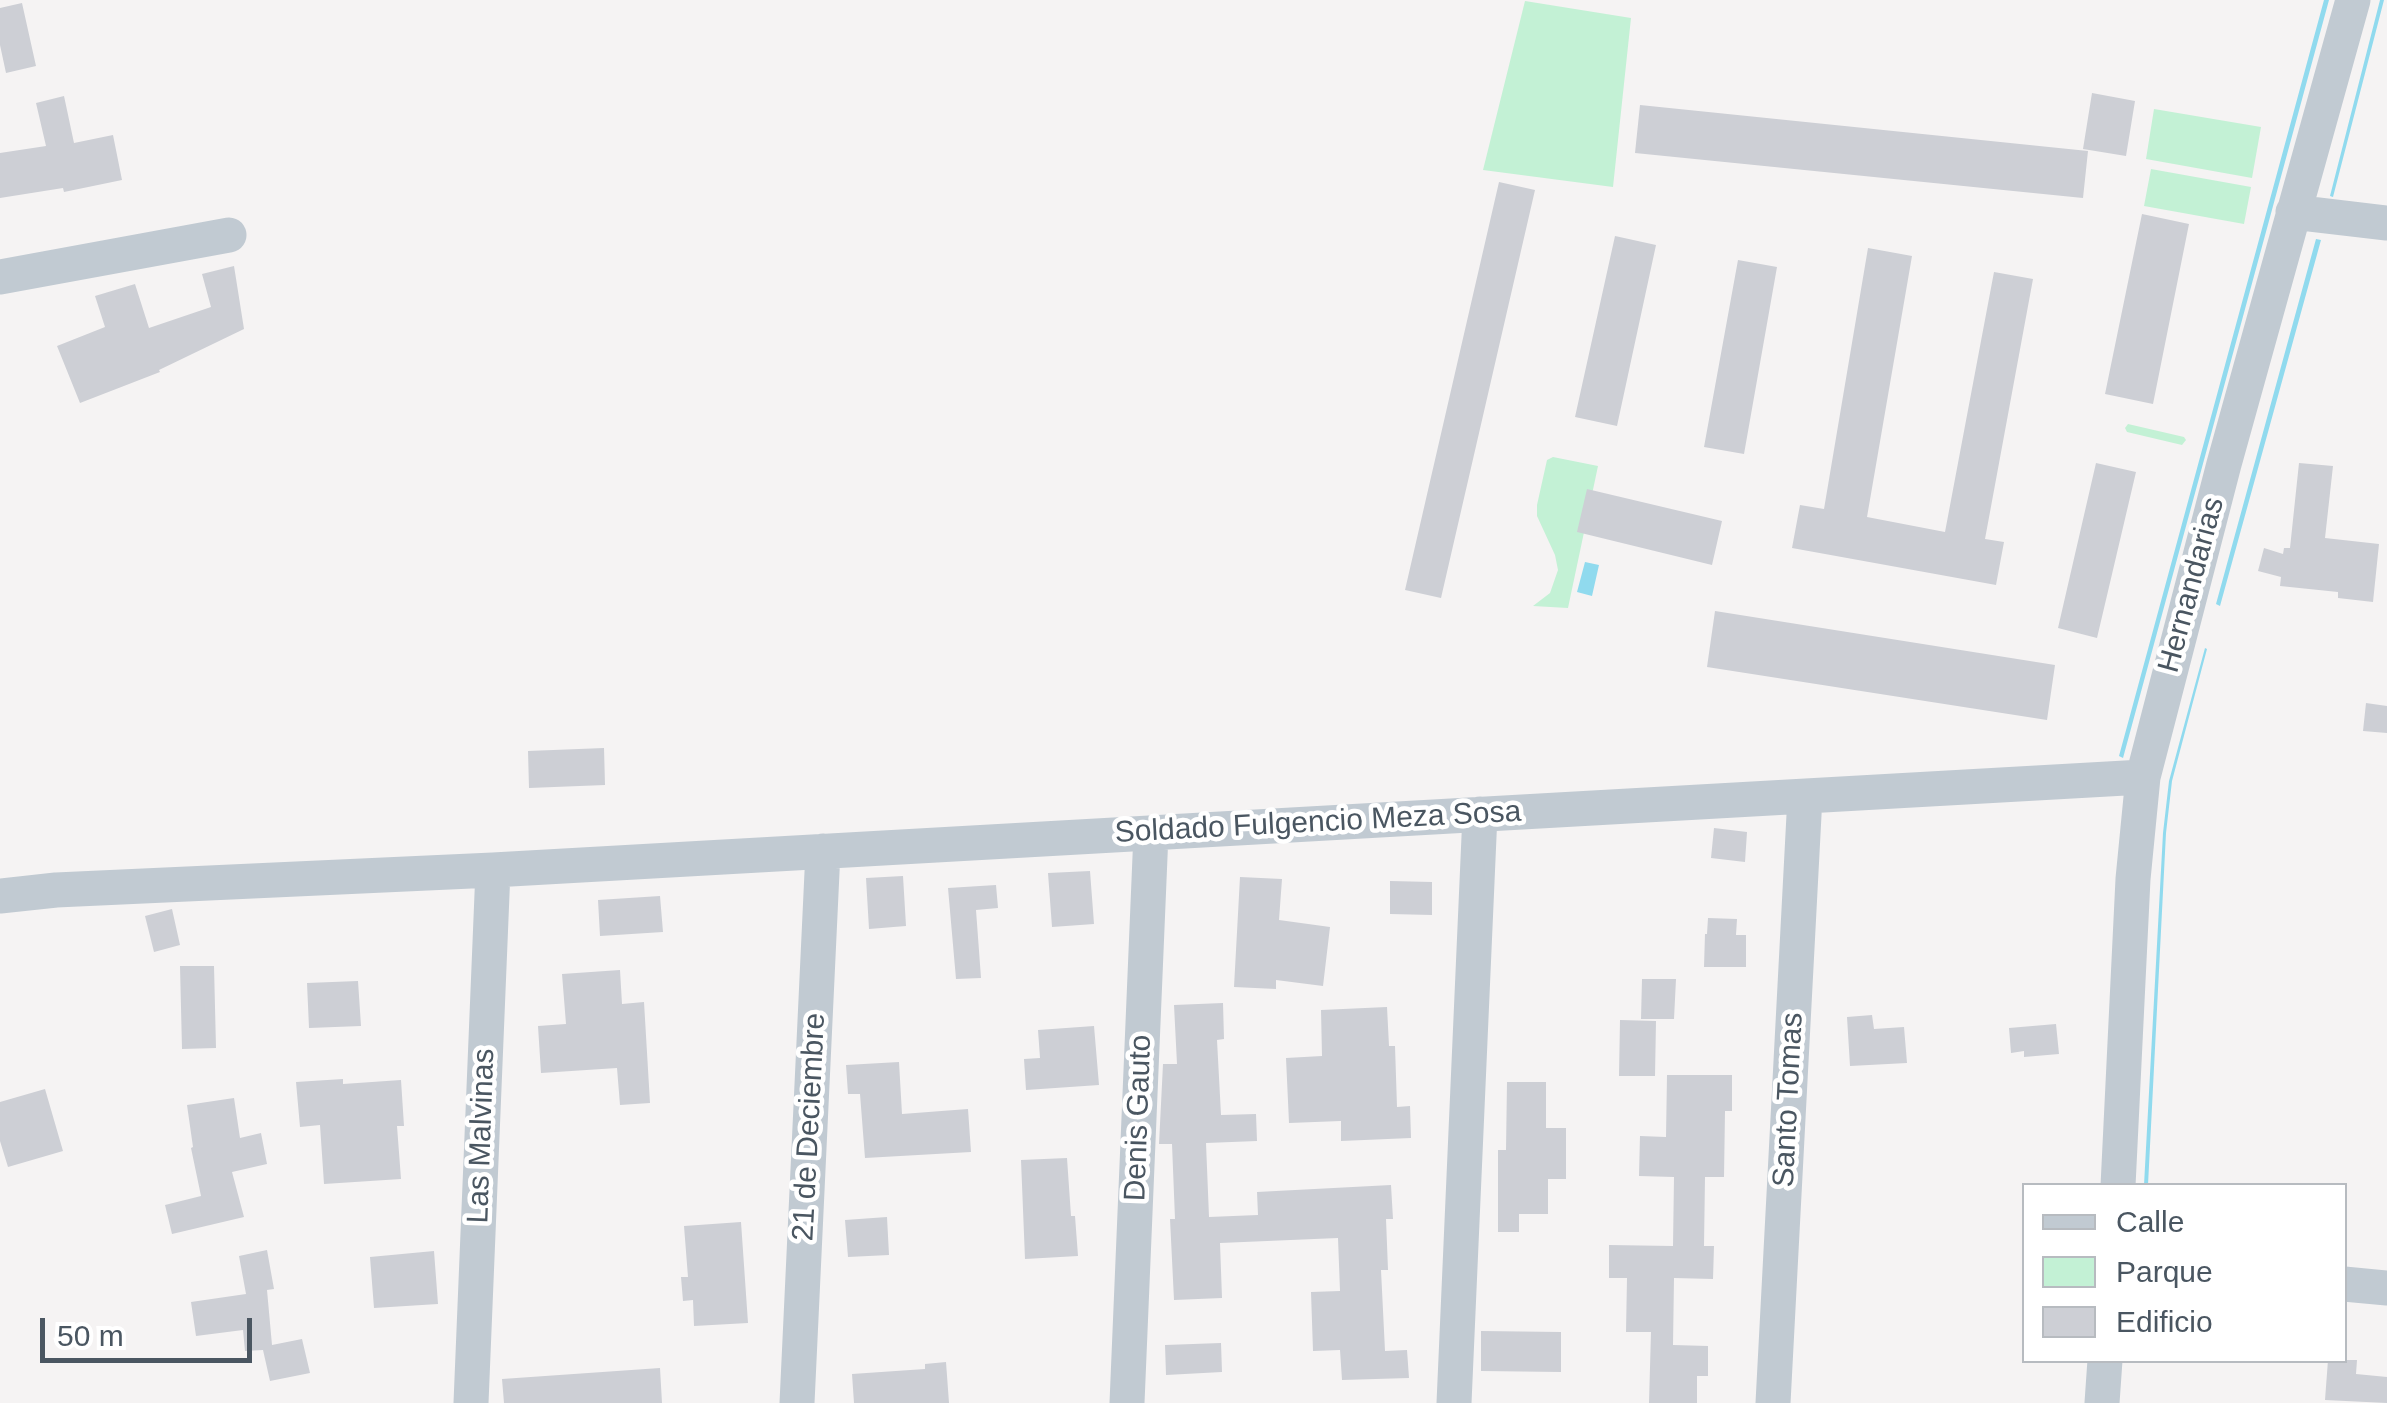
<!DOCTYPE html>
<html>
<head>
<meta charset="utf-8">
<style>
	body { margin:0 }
	#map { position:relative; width:2387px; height:1403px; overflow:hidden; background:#f5f3f3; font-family:Arial,sans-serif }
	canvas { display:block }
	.legend { position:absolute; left:2022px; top:1183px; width:325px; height:180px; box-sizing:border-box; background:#fff; border:2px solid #b7bbc0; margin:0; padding:12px 18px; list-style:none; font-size:30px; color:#4a5661 }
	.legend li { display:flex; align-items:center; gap:20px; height:50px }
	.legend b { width:50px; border:2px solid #b7bbc0 }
	.scale { position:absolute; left:40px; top:1318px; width:212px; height:45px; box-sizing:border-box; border:5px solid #4a5661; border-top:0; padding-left:12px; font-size:30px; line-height:35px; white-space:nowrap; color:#4a5661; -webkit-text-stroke:8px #fff; paint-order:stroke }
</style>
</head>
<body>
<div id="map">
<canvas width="2387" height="1403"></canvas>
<ul class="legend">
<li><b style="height:12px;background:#c1cad2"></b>Calle</li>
<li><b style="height:28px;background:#c3f1d5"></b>Parque</li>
<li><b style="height:28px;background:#cdcfd5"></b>Edificio</li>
</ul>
<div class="scale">50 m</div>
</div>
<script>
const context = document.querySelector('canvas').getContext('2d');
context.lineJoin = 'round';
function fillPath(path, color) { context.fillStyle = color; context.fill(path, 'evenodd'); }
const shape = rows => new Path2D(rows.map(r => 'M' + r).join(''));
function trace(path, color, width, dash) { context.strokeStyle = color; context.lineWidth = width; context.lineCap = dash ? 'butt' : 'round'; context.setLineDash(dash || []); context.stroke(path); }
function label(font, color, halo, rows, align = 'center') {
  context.font = font + ' Arial,sans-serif'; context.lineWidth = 9; context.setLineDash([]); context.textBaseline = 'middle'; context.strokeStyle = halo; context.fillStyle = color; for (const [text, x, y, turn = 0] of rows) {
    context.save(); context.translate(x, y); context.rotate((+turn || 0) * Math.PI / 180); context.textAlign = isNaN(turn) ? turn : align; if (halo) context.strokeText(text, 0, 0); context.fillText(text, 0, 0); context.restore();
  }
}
fillPath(shape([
	[1525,1,1631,18,1613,187,1483,170],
	[2154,109,2261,127,2252,178,2146,159],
	[2151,169,2251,187,2244,224,2144,206],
	[2128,424,2184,437,2186,440,2182,445,2127,432,2125,428],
	[1553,457,1598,466,1568,608,1533,606,1550,593,1558,570,1555,555,1537,516,1537,505,1547,460]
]), '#c3f1d5');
fillPath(shape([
	[2324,0,2329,0,2123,758,2119,756],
	[2380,0,2384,0,2333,197,2330,196],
	[2316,239,2321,240,2220,606,2216,604],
	[1585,562,1599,565,1592,596,1577,592],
	[2205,648,2207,649,2172,781,2166,833,2148,1185,2144,1185,2163,833,2169,781]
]), '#90daee');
fillPath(shape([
	[22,3,36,66,6,73,0,45,0,8],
	[2092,93,2135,101,2126,156,2083,149],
	[64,96,74,143,113,135,122,180,64,192,63,188,0,198,0,153,46,146,36,103],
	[1640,105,2088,151,2083,198,1635,153],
	[1499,182,1535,190,1441,598,1405,590],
	[2142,214,2189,224,2153,404,2105,394],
	[1615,236,1656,245,1617,426,1575,417],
	[1868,248,1912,256,1867,517,1945,532,1994,272,2033,279,1985,539,2004,542,1996,585,1792,548,1800,505,1824,509],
	[1738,260,1777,267,1744,454,1704,447],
	[234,266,244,329,159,370,160,372,80,403,57,346,105,327,95,296,135,284,149,328,211,307,202,274],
	[2096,463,2136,472,2097,638,2058,628],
	[2299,463,2333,466,2325,538,2379,544,2373,602,2338,598,2338,592,2280,586,2281,577,2258,571,2264,548,2283,554,2284,548,2290,548],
	[1587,489,1722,521,1712,565,1577,532],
	[1715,611,2055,665,2047,720,1707,667],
	[2366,703,2387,706,2387,733,2363,731],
	[604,748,605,785,529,788,528,751],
	[1714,828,1747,832,1745,862,1711,858],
	[1090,871,1094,924,1052,927,1048,873],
	[903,876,906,926,869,929,866,878],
	[1240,877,1282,879,1279,920,1330,927,1323,986,1276,980,1276,989,1234,987],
	[1390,881,1432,882,1432,915,1390,914],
	[996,885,998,908,976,910,981,978,956,979,948,888],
	[660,896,663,932,600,936,598,900],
	[172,909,180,945,154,952,145,916],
	[1708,918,1737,919,1736,935,1746,935,1746,967,1704,967,1705,934,1707,934],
	[180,966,214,966,216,1048,182,1049],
	[620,970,622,1004,644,1002,650,1103,620,1105,617,1068,541,1073,538,1026,566,1024,562,974],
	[1642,979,1676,979,1674,1019,1641,1019],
	[358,981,361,1026,309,1028,307,983],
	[1223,1003,1224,1039,1217,1040,1221,1115,1256,1114,1257,1141,1206,1143,1209,1217,1258,1215,1257,1192,1391,1185,1393,1219,1386,1219,1388,1270,1381,1270,1385,1351,1407,1350,1409,1378,1342,1380,1340,1350,1313,1351,1311,1292,1340,1291,1338,1238,1220,1243,1222,1298,1174,1300,1170,1219,1175,1219,1172,1144,1159,1144,1163,1064,1177,1064,1174,1005],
	[1387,1007,1389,1046,1395,1046,1397,1107,1410,1106,1411,1138,1341,1141,1341,1121,1289,1123,1286,1058,1322,1056,1321,1010],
	[1872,1015,1874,1029,1904,1027,1907,1063,1850,1066,1847,1017],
	[1620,1020,1656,1021,1655,1076,1619,1076],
	[2056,1024,2059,1054,2024,1057,2024,1051,2011,1053,2009,1028],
	[1094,1026,1099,1085,1026,1090,1024,1059,1040,1058,1038,1030],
	[899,1062,902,1114,968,1109,971,1152,865,1158,860,1094,848,1094,846,1065],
	[1667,1075,1732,1075,1732,1111,1725,1111,1724,1177,1705,1177,1704,1246,1714,1246,1713,1279,1674,1278,1673,1345,1708,1346,1708,1376,1697,1376,1697,1403,1649,1403,1651,1332,1626,1332,1627,1278,1609,1278,1609,1245,1673,1246,1674,1177,1639,1176,1640,1136,1666,1137],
	[343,1079,343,1084,401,1080,404,1126,397,1126,401,1179,324,1184,320,1125,300,1127,296,1082],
	[1507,1082,1546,1082,1546,1128,1566,1128,1566,1179,1548,1179,1548,1214,1519,1214,1519,1232,1498,1232,1498,1150,1506,1150],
	[45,1089,63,1151,8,1167,0,1141,0,1102],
	[234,1098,240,1138,261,1133,267,1164,232,1172,244,1217,172,1234,165,1205,201,1196,191,1148,193,1147,187,1105],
	[1067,1158,1071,1216,1075,1216,1078,1256,1025,1259,1021,1160],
	[887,1217,889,1255,848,1257,845,1220],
	[741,1222,748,1323,694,1326,693,1300,683,1301,681,1277,688,1277,684,1226],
	[267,1250,274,1289,267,1290,272,1345,302,1339,310,1373,270,1381,263,1350,245,1351,243,1330,196,1336,191,1302,246,1294,239,1256],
	[434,1251,438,1304,374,1308,370,1257],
	[1481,1331,1561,1332,1561,1372,1481,1371],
	[1221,1343,1222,1372,1166,1375,1165,1345],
	[2328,1360,2357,1360,2356,1374,2387,1377,2387,1403,2325,1400],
	[946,1362,949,1403,854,1403,852,1374,925,1369,925,1364],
	[660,1368,662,1403,504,1403,502,1379]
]), '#cdcfd5');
trace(shape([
	[2293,212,2387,223],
	[0,277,229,235],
	[0,896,56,890,493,870,2143,777],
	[2118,1186,2133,879,2143,777,2224,464,2353,0],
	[2344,1284,2387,1288],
	[471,1403,493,870],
	[797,1403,823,851],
	[1127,1403,1151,833],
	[1454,1403,1480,814],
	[1773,1403,1805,796],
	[2102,1403,2105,1360]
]), '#c1cad2', 35);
label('30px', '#4a5661', '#fff', [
	["Hernandarias",2192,585,-75],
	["Soldado Fulgencio Meza Sosa",1318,823,-3],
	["Santo Tomas",1789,1100,-87],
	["Denis Gauto",1139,1118,-88],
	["21 de Deciembre",810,1127,-87],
	["Las Malvinas",482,1136,-88]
]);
</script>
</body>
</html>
